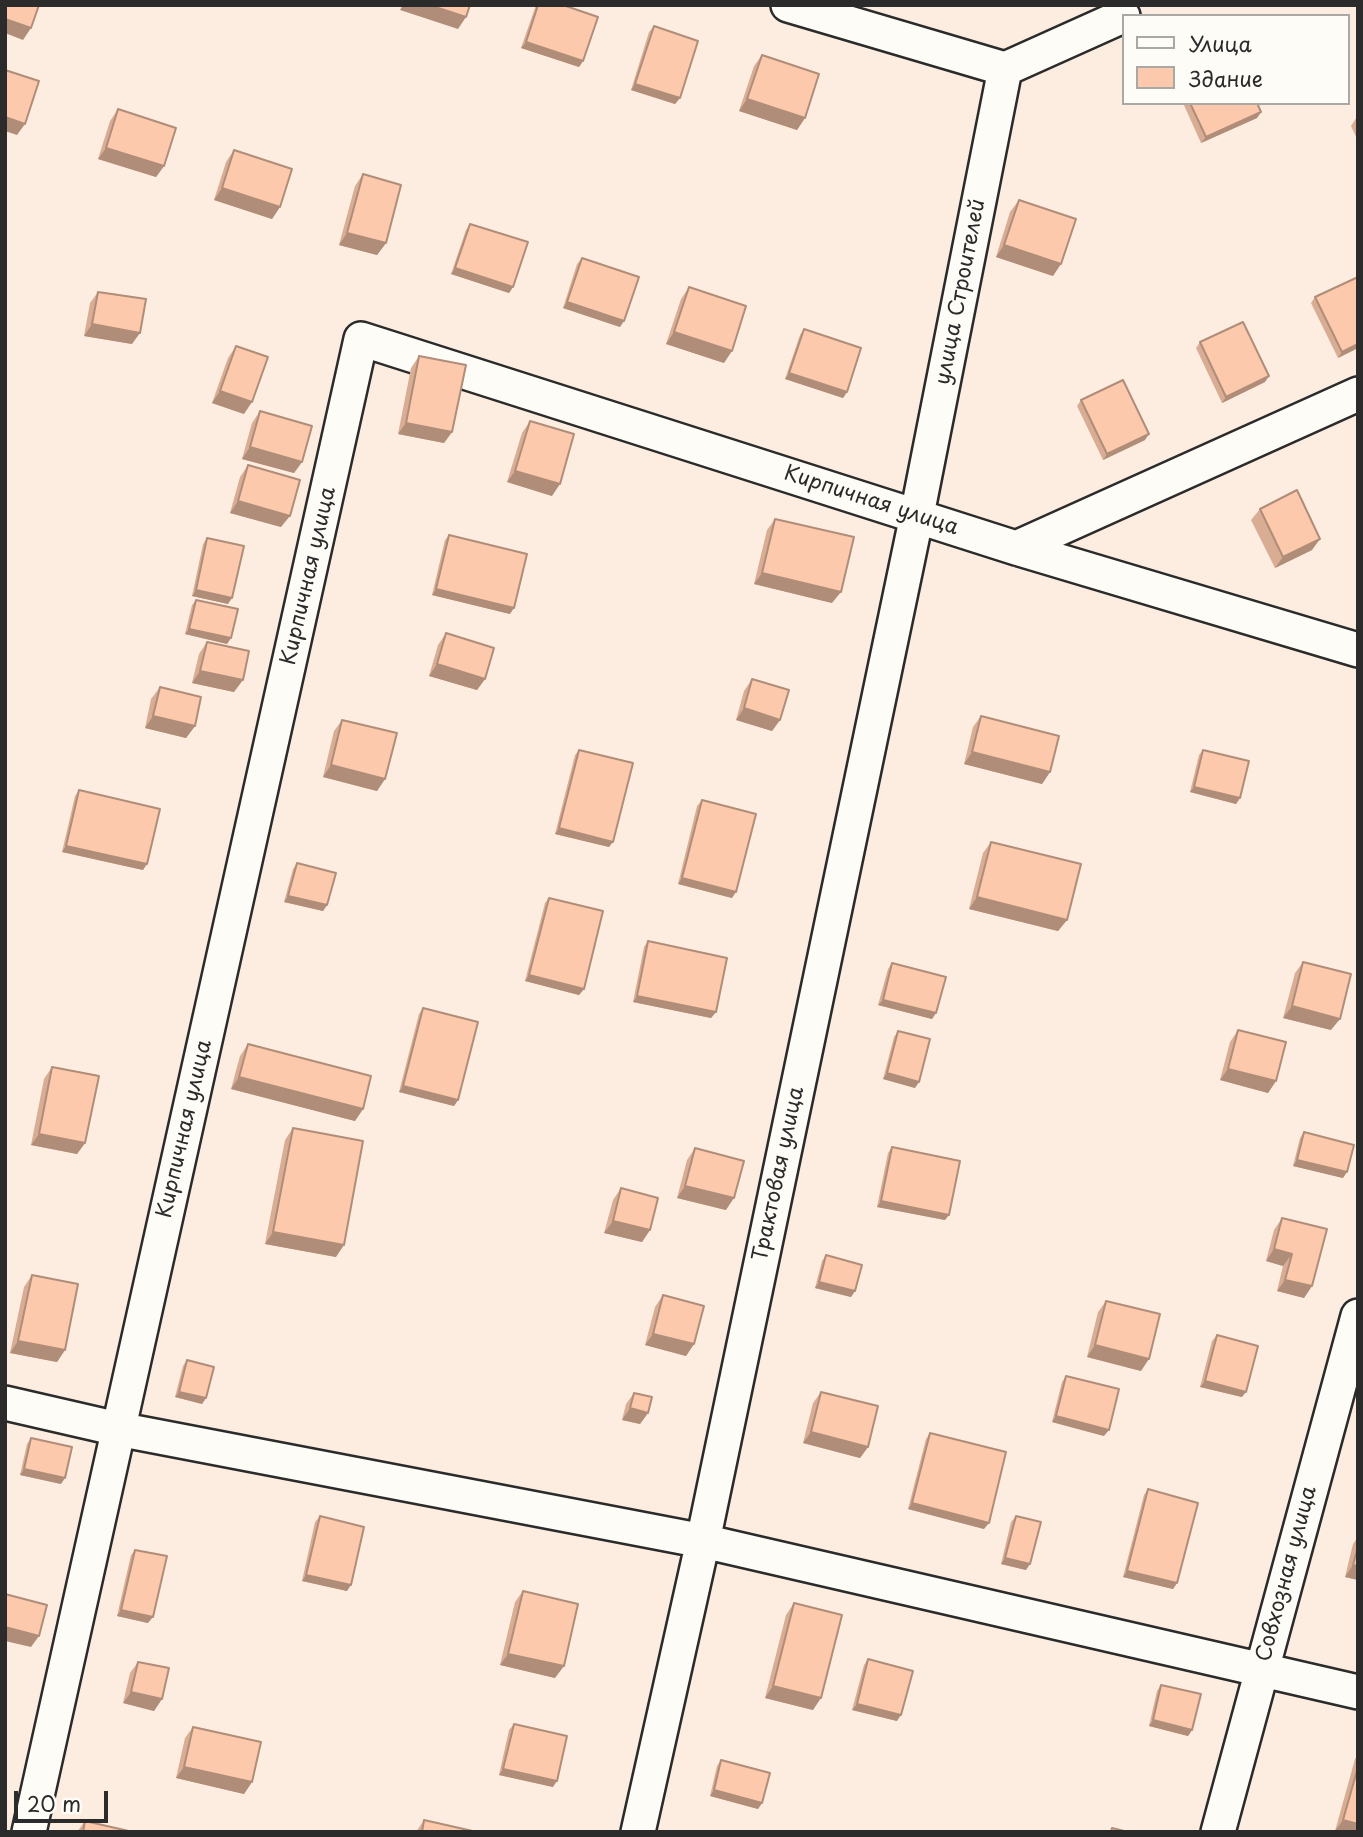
<!DOCTYPE html>
<html>
<head>
<meta charset="utf-8">
<style>
	body { margin:0 }
	#map { position:relative; width:1363px; height:1837px; overflow:hidden; background:#fdede0; font-family:"Playpen Sans",sans-serif }
	canvas { display:block }
	.frame { position:absolute; inset:0; border:7px solid #2b2b2b; pointer-events:none }
	.legend { position:absolute; left:1122px; top:14px; width:228px; height:91px; box-sizing:border-box; background:#fdfcf7; border:2px solid #a9a8a5; margin:0; padding:9px 12px; list-style:none; font-size:21px; color:#2b2b2b }
	.legend li { display:flex; align-items:center; gap:14px; height:35px }
	.legend b { width:35px; border:2px solid #a9a8a5 }
	.scale { position:absolute; left:14px; top:1791px; width:94px; height:32px; box-sizing:border-box; border:4px solid #2b2b2b; border-top:0; padding-left:9px; font-size:21px; line-height:24px; white-space:nowrap; color:#2b2b2b; -webkit-text-stroke:5px #fdfcf7; paint-order:stroke }
</style>
</head>
<body>
<div id="map">
<canvas width="1363" height="1837"></canvas>
<div class="frame"></div>
<ul class="legend">
<li><b style="height:9px;background:#fdfcf7"></b>Улица</li>
<li><b style="height:19px;background:#fcc9ac"></b>Здание</li>
</ul>
<div class="scale">20 m</div>
</div>
<script>
const context = document.querySelector('canvas').getContext('2d');
context.lineJoin = 'round';
const shape = rows => new Path2D(rows.map(r => 'M' + r).join(''));
function trace(path, color, width, dash) { context.strokeStyle = color; context.lineWidth = width; context.lineCap = dash ? 'butt' : 'round'; context.setLineDash(dash || []); context.stroke(path); }
function fillPath(path, color) { context.fillStyle = color; context.fill(path, 'evenodd'); }
function label(font, color, halo, rows, align = 'center') {
  context.font = font + ' "Playpen Sans",sans-serif'; context.lineWidth = 5; context.setLineDash([]); context.textBaseline = 'middle'; context.strokeStyle = halo; context.fillStyle = color; for (const [text, x, y, turn = 0] of rows) {
    context.save(); context.translate(x, y); context.rotate((+turn || 0) * Math.PI / 180); context.textAlign = isNaN(turn) ? turn : align; if (halo) context.strokeText(text, 0, 0); context.fillText(text, 0, 0); context.restore();
  }
}
const minor = shape([
	[788,5,1005,69],
	[1016,548,1358,394],
	[5,1403,118,1429,703,1541,1358,1692],
	[29,1832,361,339,1016,548,1358,650],
	[638,1832,703,1541,917,515,1005,69,1123,16],
	[1218,1832,1358,1316]
]);
trace(minor, '#2b2b2b', 38);
trace(minor, '#fdfcf7', 33);
fillPath(shape([
	[536,5,563,5,583,61,579,67,521,48],
	[654,26,680,98,675,104,631,90,649,32],
	[762,55,805,118,797,130,739,111,754,66],
	[1183,103,1257,103,1261,112,1257,118,1201,143],
	[118,109,164,166,156,177,98,159,110,121],
	[1358,115,1358,141,1351,126],
	[234,150,280,207,272,219,214,200,226,162],
	[363,174,386,243,377,255,339,245,355,186],
	[1019,200,1053,276,996,257,1010,212],
	[470,224,513,287,509,293,451,274,466,230],
	[582,258,620,327,563,308,577,264],
	[1358,277,1358,348,1338,358,1311,303,1315,297],
	[689,287,724,363,666,344,681,299],
	[98,292,132,344,84,336,90,303],
	[804,329,847,392,843,398,785,379,800,335],
	[1200,342,1265,382,1222,403,1196,348],
	[236,346,244,414,212,403,228,358],
	[419,356,452,432,444,443,398,434,411,368],
	[1081,400,1145,440,1103,460,1077,406],
	[260,411,302,462,294,473,242,459,252,423],
	[530,421,552,496,507,482,522,433],
	[248,465,281,527,230,513,240,477],
	[1260,509,1312,550,1275,568,1251,520],
	[775,519,832,603,754,584,767,530],
	[449,535,510,614,432,595,445,540],
	[207,538,228,604,192,596,203,544],
	[196,600,231,638,227,644,185,634,192,605],
	[446,633,485,679,477,690,429,676,438,645],
	[207,642,234,692,192,683,199,654],
	[752,679,780,720,772,731,736,720,744,691],
	[160,687,195,726,186,738,145,728,151,699],
	[981,716,1050,772,1042,784,964,764,973,727],
	[342,720,385,779,377,791,323,777,334,731],
	[579,750,609,847,555,834,575,755],
	[1203,750,1240,798,1236,804,1190,792,1199,755],
	[79,790,143,870,62,852,75,796],
	[702,800,732,898,678,884,697,806],
	[991,842,1067,920,1058,931,969,909,983,853],
	[297,863,327,905,323,911,284,902,293,869],
	[549,898,584,989,579,995,525,981,545,903],
	[648,941,716,1012,711,1018,633,1002,644,947],
	[1303,962,1331,1030,1283,1018,1295,973],
	[892,963,936,1013,932,1019,878,1005,888,969],
	[423,1008,458,1100,454,1106,399,1092,419,1014],
	[1238,1030,1276,1081,1268,1093,1220,1080,1230,1042],
	[898,1031,915,1088,883,1079,894,1037],
	[248,1044,363,1109,355,1121,231,1089,240,1056],
	[52,1067,85,1143,77,1154,31,1145,44,1079],
	[293,1128,336,1257,265,1244,285,1140],
	[1304,1132,1343,1178,1293,1166,1300,1138],
	[892,1147,945,1220,877,1207,888,1153],
	[695,1148,726,1210,677,1198,687,1160],
	[621,1188,650,1230,642,1242,604,1233,613,1200],
	[1282,1218,1312,1286,1304,1298,1277,1291,1283,1266,1266,1261,1274,1230],
	[826,1255,855,1291,851,1297,815,1288,822,1261],
	[32,1275,65,1350,57,1362,10,1353,24,1287],
	[663,1295,694,1344,686,1356,645,1345,655,1307],
	[1106,1301,1141,1371,1087,1357,1098,1312],
	[1217,1335,1242,1397,1200,1387,1212,1341],
	[187,1360,206,1398,202,1404,175,1397,183,1366],
	[1066,1376,1104,1436,1052,1422,1062,1382],
	[821,1392,868,1447,860,1458,803,1443,813,1403],
	[634,1393,648,1413,640,1424,622,1420,626,1404],
	[930,1433,984,1529,908,1509,926,1439],
	[31,1438,61,1484,20,1475,27,1444],
	[1148,1489,1177,1583,1173,1589,1123,1577,1144,1495],
	[320,1516,347,1591,302,1581,315,1522],
	[1016,1516,1026,1570,1001,1564,1011,1522],
	[1358,1537,1358,1580,1345,1577,1353,1544],
	[135,1550,148,1623,117,1616,131,1555],
	[523,1591,555,1678,500,1665,515,1602],
	[794,1603,813,1710,765,1698,786,1615],
	[868,1659,897,1721,852,1710,864,1665],
	[138,1662,162,1699,154,1711,123,1703,130,1673],
	[1161,1685,1192,1730,1188,1736,1149,1726,1157,1691],
	[514,1724,553,1787,499,1775,509,1730],
	[193,1727,252,1782,244,1794,176,1778,185,1738],
	[1358,1755,1358,1832,1335,1831,1355,1759],
	[721,1760,762,1803,758,1809,710,1796,717,1766],
	[424,1820,477,1832,416,1832],
	[85,1821,133,1832,77,1832]
]), '#d9ad94');
fillPath(shape([
	[403,5,429,5,466,17,458,29,400,10],
	[5,19,31,28,23,40,5,33],
	[526,42,583,61,579,67,521,48],
	[635,84,680,98,675,104,631,90],
	[747,99,805,118,797,130,739,111],
	[1261,112,1257,118,1201,143,1206,137],
	[5,117,25,124,17,135,5,131],
	[106,148,164,166,156,177,98,159],
	[222,188,280,207,272,219,214,200],
	[347,233,386,243,377,255,339,245],
	[1004,245,1061,264,1053,276,996,257],
	[455,268,513,287,509,293,451,274],
	[567,302,624,321,620,327,563,308],
	[92,324,140,333,132,344,84,336],
	[674,332,732,351,724,363,666,344],
	[1358,344,1358,348,1338,358,1342,352],
	[789,373,847,392,843,398,785,379],
	[1269,376,1265,382,1222,403,1226,397],
	[220,391,252,402,244,414,212,403],
	[406,423,452,432,444,443,398,434],
	[1149,434,1145,440,1103,460,1107,454],
	[250,447,302,462,294,473,242,459],
	[515,471,560,484,552,496,507,482],
	[238,501,290,516,281,527,230,513],
	[1320,539,1312,550,1275,568,1283,557],
	[762,573,841,592,832,603,754,584],
	[436,589,514,608,510,614,432,595],
	[196,590,232,598,228,604,192,596],
	[189,629,231,638,227,644,185,634],
	[437,664,485,679,477,690,429,676],
	[200,671,243,680,234,692,192,683],
	[744,708,780,720,772,731,736,720],
	[153,716,195,726,186,738,145,728],
	[972,752,1050,772,1042,784,964,764],
	[331,765,385,779,377,791,323,777],
	[1194,787,1240,798,1236,804,1190,792],
	[559,828,613,842,609,847,555,834],
	[66,846,147,864,143,870,62,852],
	[682,878,736,892,732,898,678,884],
	[288,896,327,905,323,911,284,902],
	[977,897,1067,920,1058,931,969,909],
	[529,975,584,989,579,995,525,981],
	[637,996,716,1012,711,1018,633,1002],
	[883,1000,936,1013,932,1019,878,1005],
	[1292,1006,1340,1019,1331,1030,1283,1018],
	[1228,1069,1276,1081,1268,1093,1220,1080],
	[887,1073,919,1082,915,1088,883,1079],
	[239,1077,363,1109,355,1121,231,1089],
	[403,1086,458,1100,454,1106,399,1092],
	[39,1134,85,1143,77,1154,31,1145],
	[1297,1160,1347,1172,1343,1178,1293,1166],
	[685,1186,734,1198,726,1210,677,1198],
	[881,1201,949,1215,945,1220,877,1207],
	[613,1221,650,1230,642,1242,604,1233],
	[273,1232,344,1245,336,1257,265,1244],
	[1274,1249,1292,1254,1283,1266,1266,1261],
	[1285,1280,1312,1286,1304,1298,1277,1291],
	[819,1282,855,1291,851,1297,815,1288],
	[653,1334,694,1344,686,1356,645,1345],
	[18,1341,65,1350,57,1362,10,1353],
	[1095,1345,1149,1359,1141,1371,1087,1357],
	[1205,1381,1246,1392,1242,1397,1200,1387],
	[179,1392,206,1398,202,1404,175,1397],
	[630,1408,648,1413,640,1424,622,1420],
	[1056,1416,1109,1430,1104,1436,1052,1422],
	[811,1432,868,1447,860,1458,803,1443],
	[24,1469,65,1478,61,1484,20,1475],
	[912,1503,989,1523,984,1529,908,1509],
	[1005,1558,1030,1564,1026,1570,1001,1564],
	[1353,1565,1358,1566,1358,1580,1345,1577],
	[1127,1571,1177,1583,1173,1589,1123,1577],
	[306,1575,351,1585,347,1591,302,1581],
	[121,1610,153,1617,148,1623,117,1616],
	[5,1627,39,1636,31,1647,5,1641],
	[508,1654,564,1666,555,1678,500,1665],
	[773,1686,821,1698,813,1710,765,1698],
	[131,1692,162,1699,154,1711,123,1703],
	[857,1704,901,1715,897,1721,852,1710],
	[1153,1720,1192,1730,1188,1736,1149,1726],
	[184,1767,252,1782,244,1794,176,1778],
	[503,1769,557,1781,553,1787,499,1775],
	[714,1790,762,1803,758,1809,710,1796],
	[1343,1820,1358,1824,1358,1832,1335,1831]
]), '#b08d78');
const building = shape([
	[5,5,39,5,31,28,5,19,5,5],
	[429,5,470,5,466,17,429,5],
	[538,5,563,5,598,17,583,61,526,42,538,5],
	[654,26,698,41,680,98,635,84,654,26],
	[762,55,819,74,805,118,747,99,762,55],
	[5,70,39,81,25,124,5,117,5,70],
	[1190,103,1257,103,1261,112,1206,137,1190,103],
	[118,109,176,128,164,166,106,148,118,109],
	[234,150,292,169,280,207,222,188,234,150],
	[363,174,401,185,386,243,347,233,363,174],
	[1019,200,1076,219,1061,264,1004,245,1019,200],
	[470,224,528,242,513,287,455,268,470,224],
	[582,258,639,277,624,321,567,302,582,258],
	[1358,277,1358,344,1342,352,1315,297,1358,277],
	[689,287,746,306,732,351,674,332,689,287],
	[98,292,146,299,140,333,92,324,98,292],
	[1243,322,1269,376,1226,397,1200,342,1243,322],
	[804,329,861,348,847,392,789,373,804,329],
	[236,346,268,357,252,402,220,391,236,346],
	[419,356,466,365,452,432,406,423,419,356],
	[1123,380,1149,434,1107,454,1081,400,1123,380],
	[260,411,312,426,302,462,250,447,260,411],
	[530,421,574,434,560,484,515,471,530,421],
	[248,465,300,480,290,516,238,501,248,465],
	[1297,490,1320,539,1283,557,1260,509,1297,490],
	[775,519,854,537,841,592,762,573,775,519],
	[449,535,527,554,514,608,436,589,449,535],
	[207,538,244,546,232,598,196,590,207,538],
	[196,600,238,609,231,638,189,629,196,600],
	[446,633,494,648,485,679,437,664,446,633],
	[207,642,249,651,243,680,200,671,207,642],
	[752,679,789,690,780,720,744,708,752,679],
	[160,687,201,697,195,726,153,716,160,687],
	[981,716,1059,736,1050,772,972,752,981,716],
	[342,720,397,733,385,779,331,765,342,720],
	[579,750,633,763,613,842,559,828,579,750],
	[1203,750,1249,761,1240,798,1194,787,1203,750],
	[79,790,160,809,147,864,66,846,79,790],
	[702,800,756,814,736,892,682,878,702,800],
	[991,842,1081,864,1067,920,977,897,991,842],
	[297,863,336,873,327,905,288,896,297,863],
	[549,898,603,911,584,989,529,975,549,898],
	[648,941,727,958,716,1012,637,996,648,941],
	[1303,962,1351,974,1340,1019,1292,1006,1303,962],
	[892,963,946,977,936,1013,883,1000,892,963],
	[423,1008,478,1022,458,1100,403,1086,423,1008],
	[1238,1030,1286,1042,1276,1081,1228,1069,1238,1030],
	[898,1031,930,1039,919,1082,887,1073,898,1031],
	[248,1044,371,1076,363,1109,239,1077,248,1044],
	[52,1067,99,1076,85,1143,39,1134,52,1067],
	[293,1128,363,1141,344,1245,273,1232,293,1128],
	[1304,1132,1354,1145,1347,1172,1297,1160,1304,1132],
	[892,1147,960,1161,949,1215,881,1201,892,1147],
	[695,1148,744,1161,734,1198,685,1186,695,1148],
	[621,1188,658,1198,650,1230,613,1221,621,1188],
	[1282,1218,1327,1229,1312,1286,1285,1280,1292,1254,1274,1249,1282,1218],
	[826,1255,862,1265,855,1291,819,1282,826,1255],
	[32,1275,78,1284,65,1350,18,1341,32,1275],
	[663,1295,704,1306,694,1344,653,1334,663,1295],
	[1106,1301,1160,1314,1149,1359,1095,1345,1106,1301],
	[1217,1335,1258,1346,1246,1392,1205,1381,1217,1335],
	[187,1360,214,1367,206,1398,179,1392,187,1360],
	[1066,1376,1119,1389,1109,1430,1056,1416,1066,1376],
	[821,1392,878,1406,868,1447,811,1432,821,1392],
	[634,1393,652,1397,648,1413,630,1408,634,1393],
	[930,1433,1006,1452,989,1523,912,1503,930,1433],
	[31,1438,72,1447,65,1478,24,1469,31,1438],
	[1148,1489,1198,1503,1177,1583,1127,1571,1148,1489],
	[320,1516,364,1527,351,1585,306,1575,320,1516],
	[1016,1516,1041,1522,1030,1564,1005,1558,1016,1516],
	[1358,1547,1358,1566,1353,1565,1358,1547],
	[135,1550,167,1556,153,1617,121,1610,135,1550],
	[523,1591,578,1604,564,1666,508,1654,523,1591],
	[5,1594,47,1605,39,1636,5,1627,5,1594],
	[794,1603,842,1615,821,1698,773,1686,794,1603],
	[868,1659,913,1671,901,1715,857,1704,868,1659],
	[138,1662,169,1668,162,1699,131,1692,138,1662],
	[1161,1685,1201,1694,1192,1730,1153,1720,1161,1685],
	[514,1724,567,1736,557,1781,503,1769,514,1724],
	[193,1727,261,1742,252,1782,184,1767,193,1727],
	[721,1760,770,1773,762,1803,714,1790,721,1760],
	[1358,1767,1358,1824,1343,1820,1358,1767],
	[424,1820,477,1832,422,1832,424,1820],
	[85,1821,133,1832,83,1832,85,1821],
	[1112,1828,1128,1832,1111,1832,1112,1828]
]);
fillPath(building, '#fcc9ac');
trace(building, '#b08d78', 2);
label('21px', '#2b2b2b', '#fdfcf7', [
	["улица Строителей",961,292,-79],
	["Кирпичная улица",871,501,18],
	["Кирпичная улица",309,576,-77],
	["Кирпичная улица",185,1129,-77],
	["Трактовая улица",779,1174,-78],
	["Совхозная улица",1287,1574,-75]
]);
</script>
</body>
</html>
